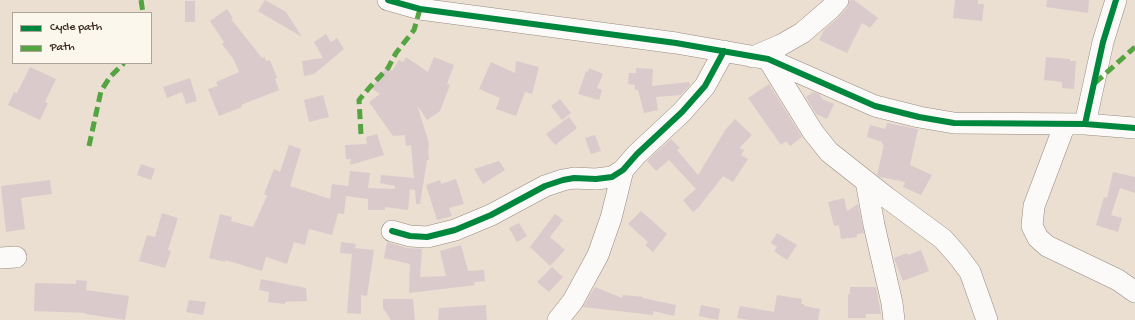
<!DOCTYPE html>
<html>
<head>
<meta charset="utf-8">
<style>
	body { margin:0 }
	#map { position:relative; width:1135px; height:320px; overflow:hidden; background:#eadfd0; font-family:"Gochi Hand",sans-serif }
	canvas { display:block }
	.legend { position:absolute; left:12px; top:12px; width:140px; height:52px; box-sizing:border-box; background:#fbf7ec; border:1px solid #aea59a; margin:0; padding:5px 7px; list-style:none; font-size:12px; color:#3b2a1e }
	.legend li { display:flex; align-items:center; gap:8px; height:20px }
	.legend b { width:20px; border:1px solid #aea59a }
</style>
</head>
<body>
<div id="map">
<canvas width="1135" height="320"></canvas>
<ul class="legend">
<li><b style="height:5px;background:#00873e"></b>Cycle path</li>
<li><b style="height:5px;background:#54a441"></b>Path</li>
</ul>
</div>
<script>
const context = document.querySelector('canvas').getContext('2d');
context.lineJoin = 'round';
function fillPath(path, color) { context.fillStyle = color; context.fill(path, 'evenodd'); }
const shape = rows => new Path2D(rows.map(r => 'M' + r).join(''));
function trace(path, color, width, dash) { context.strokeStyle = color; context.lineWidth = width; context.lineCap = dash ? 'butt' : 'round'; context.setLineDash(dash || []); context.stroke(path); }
fillPath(shape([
	[265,0,286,12,302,37,258,11],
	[850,0,854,0,878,18,870,28,862,23,847,53,819,40,824,30,838,18,847,8],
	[955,0,978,0,978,4,984,4,982,21,953,18],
	[1047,0,1089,0,1088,13,1046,7],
	[185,1,195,1,195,22,185,22],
	[227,9,233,18,231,19,262,58,265,57,266,61,270,60,277,78,275,79,279,90,241,105,242,107,219,116,208,89,218,86,216,82,239,72,234,60,222,44,224,42,210,21],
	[326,34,331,42,337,38,344,49,314,74,304,76,302,61,323,58,314,42],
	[406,57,428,72,434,57,454,65,447,84,450,85,440,111,427,120,417,105,428,140,429,147,428,147,429,160,427,160,420,204,416,204,415,190,410,189,408,210,385,207,385,210,368,210,368,199,346,196,344,214,338,213,332,235,309,229,305,245,294,242,287,264,266,257,262,271,225,260,225,262,209,258,220,214,232,217,231,221,253,227,267,196,264,194,274,169,280,172,289,145,301,149,290,186,330,199,332,184,348,186,348,188,350,171,370,173,368,188,395,189,395,186,380,183,381,175,414,178,411,145,406,146,405,135,393,136,369,102,380,94,371,88,388,65,392,71,399,60,403,62],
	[1046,57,1070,59,1070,61,1076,61,1074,89,1062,88,1062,82,1044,80],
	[516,61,539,67,532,94,525,92,516,116,496,109,500,98,479,89,491,62,515,73],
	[30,67,56,79,45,102,48,103,40,120,8,105,14,92,17,93],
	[589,68,603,74,597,88,602,90,599,100,578,94,586,71,588,72],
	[636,68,653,69,652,86,689,82,690,85,681,95,656,97,658,110,644,113,638,90,635,90,635,85,628,84,629,73,636,73],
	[190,78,197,101,186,104,182,92,167,98,163,87],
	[769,84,802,137,790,146,786,141,781,145,748,98],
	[813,92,819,94,822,99,834,104,827,119,816,114,806,97],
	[323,95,329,117,309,122,304,100],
	[560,99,571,113,562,120,551,106],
	[569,117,577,128,555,145,546,134],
	[735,119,752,135,739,148,744,150,741,155,748,159,733,182,723,176,698,208,693,212,683,200,696,189,669,160,656,171,647,161,671,139,680,148,677,150,698,175,726,129],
	[887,123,918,129,910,165,932,175,921,195,903,187,905,182,880,177,877,175,884,145,882,144,882,142,867,137,870,125,885,129],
	[377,134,384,155,350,165,351,159,346,159,345,145,367,144,366,137],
	[595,135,601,151,591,154,585,138],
	[499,161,505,170,483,184,474,169],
	[141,164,155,169,151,180,137,175],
	[1113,172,1135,177,1135,193,1120,188,1111,215,1122,218,1118,232,1096,225,1104,197,1107,198],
	[456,179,464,204,449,208,452,216,437,220,426,185,440,180,441,184],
	[50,180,52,194,21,198,25,229,6,232,1,186],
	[844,198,847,211,858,204,864,233,857,234,857,237,841,239,839,225,834,226,828,202],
	[641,211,667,234,653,252,645,245,648,242,628,224],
	[162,213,178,218,168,250,171,251,165,268,139,261,147,235,155,237],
	[555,214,563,220,550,237,565,250,550,266,530,247],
	[519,223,527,236,517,242,509,228],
	[777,233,797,245,787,260,774,251,777,247,771,243],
	[341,242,356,244,355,248,374,250,367,296,361,295,361,314,347,313,352,254,340,253],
	[387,242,407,248,422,249,420,277,446,276,440,251,461,245,468,271,484,270,485,281,474,282,475,285,409,293,410,264,384,258],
	[921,250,929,271,903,281,894,258,907,253,908,255],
	[552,267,563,277,549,292,537,282],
	[261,279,306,288,307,301,285,302,285,304,268,302,269,292,259,290],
	[76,280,87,281,86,290,129,296,125,320,86,314,86,313,34,311,35,283,76,284],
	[595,287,622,298,623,295,643,297,643,298,676,305,674,316,653,311,653,315,583,307],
	[850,287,876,287,881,314,866,314,866,318,848,318,848,294,850,294],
	[777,295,802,299,801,304,804,304,804,306,820,309,818,320,749,320,737,318,740,306,774,312],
	[383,299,413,299,415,320,391,320,383,308],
	[189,300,206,302,203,315,186,312],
	[486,305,487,320,438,320,439,308],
	[701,305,720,309,718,320,699,316]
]), '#dacacc');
const minor = shape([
	[388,0,420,9,676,43,768,59,875,106,919,117,954,123,1085,124,1135,128],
	[753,57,781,45,802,33,830,9,838,0],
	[768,59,813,132,829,152,886,197,943,239,958,256,970,272,987,320],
	[1065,124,1034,206,1032,226,1038,238,1047,246,1118,280,1135,292],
	[1085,124,1103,42,1116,0],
	[866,181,874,225,892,303,894,320],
	[392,231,410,236,427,237,455,230,491,215,545,186,563,180,574,178,596,179,612,177,623,170,637,154,682,112,705,86,724,51],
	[0,258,16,257],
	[558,320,573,301,598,255,611,218,623,170]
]);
trace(minor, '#948b81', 22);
trace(minor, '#fcfaf8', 21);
trace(shape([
	[141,0,143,13],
	[1095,83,1135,47],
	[361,134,359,100,370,87,388,68,396,53,414,30,420,9],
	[89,146,101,91,110,77,124,63]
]), '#54a441', 5, [10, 5]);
trace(shape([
	[388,0,420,9,676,43,768,59,875,106,919,117,954,123,1085,124,1135,128],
	[1085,124,1103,42,1116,0],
	[392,231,410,236,427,237,455,230,491,215,545,186,563,180,574,178,596,179,612,177,623,170,637,154,682,112,705,86,724,51]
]), '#00873e', 6);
</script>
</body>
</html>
